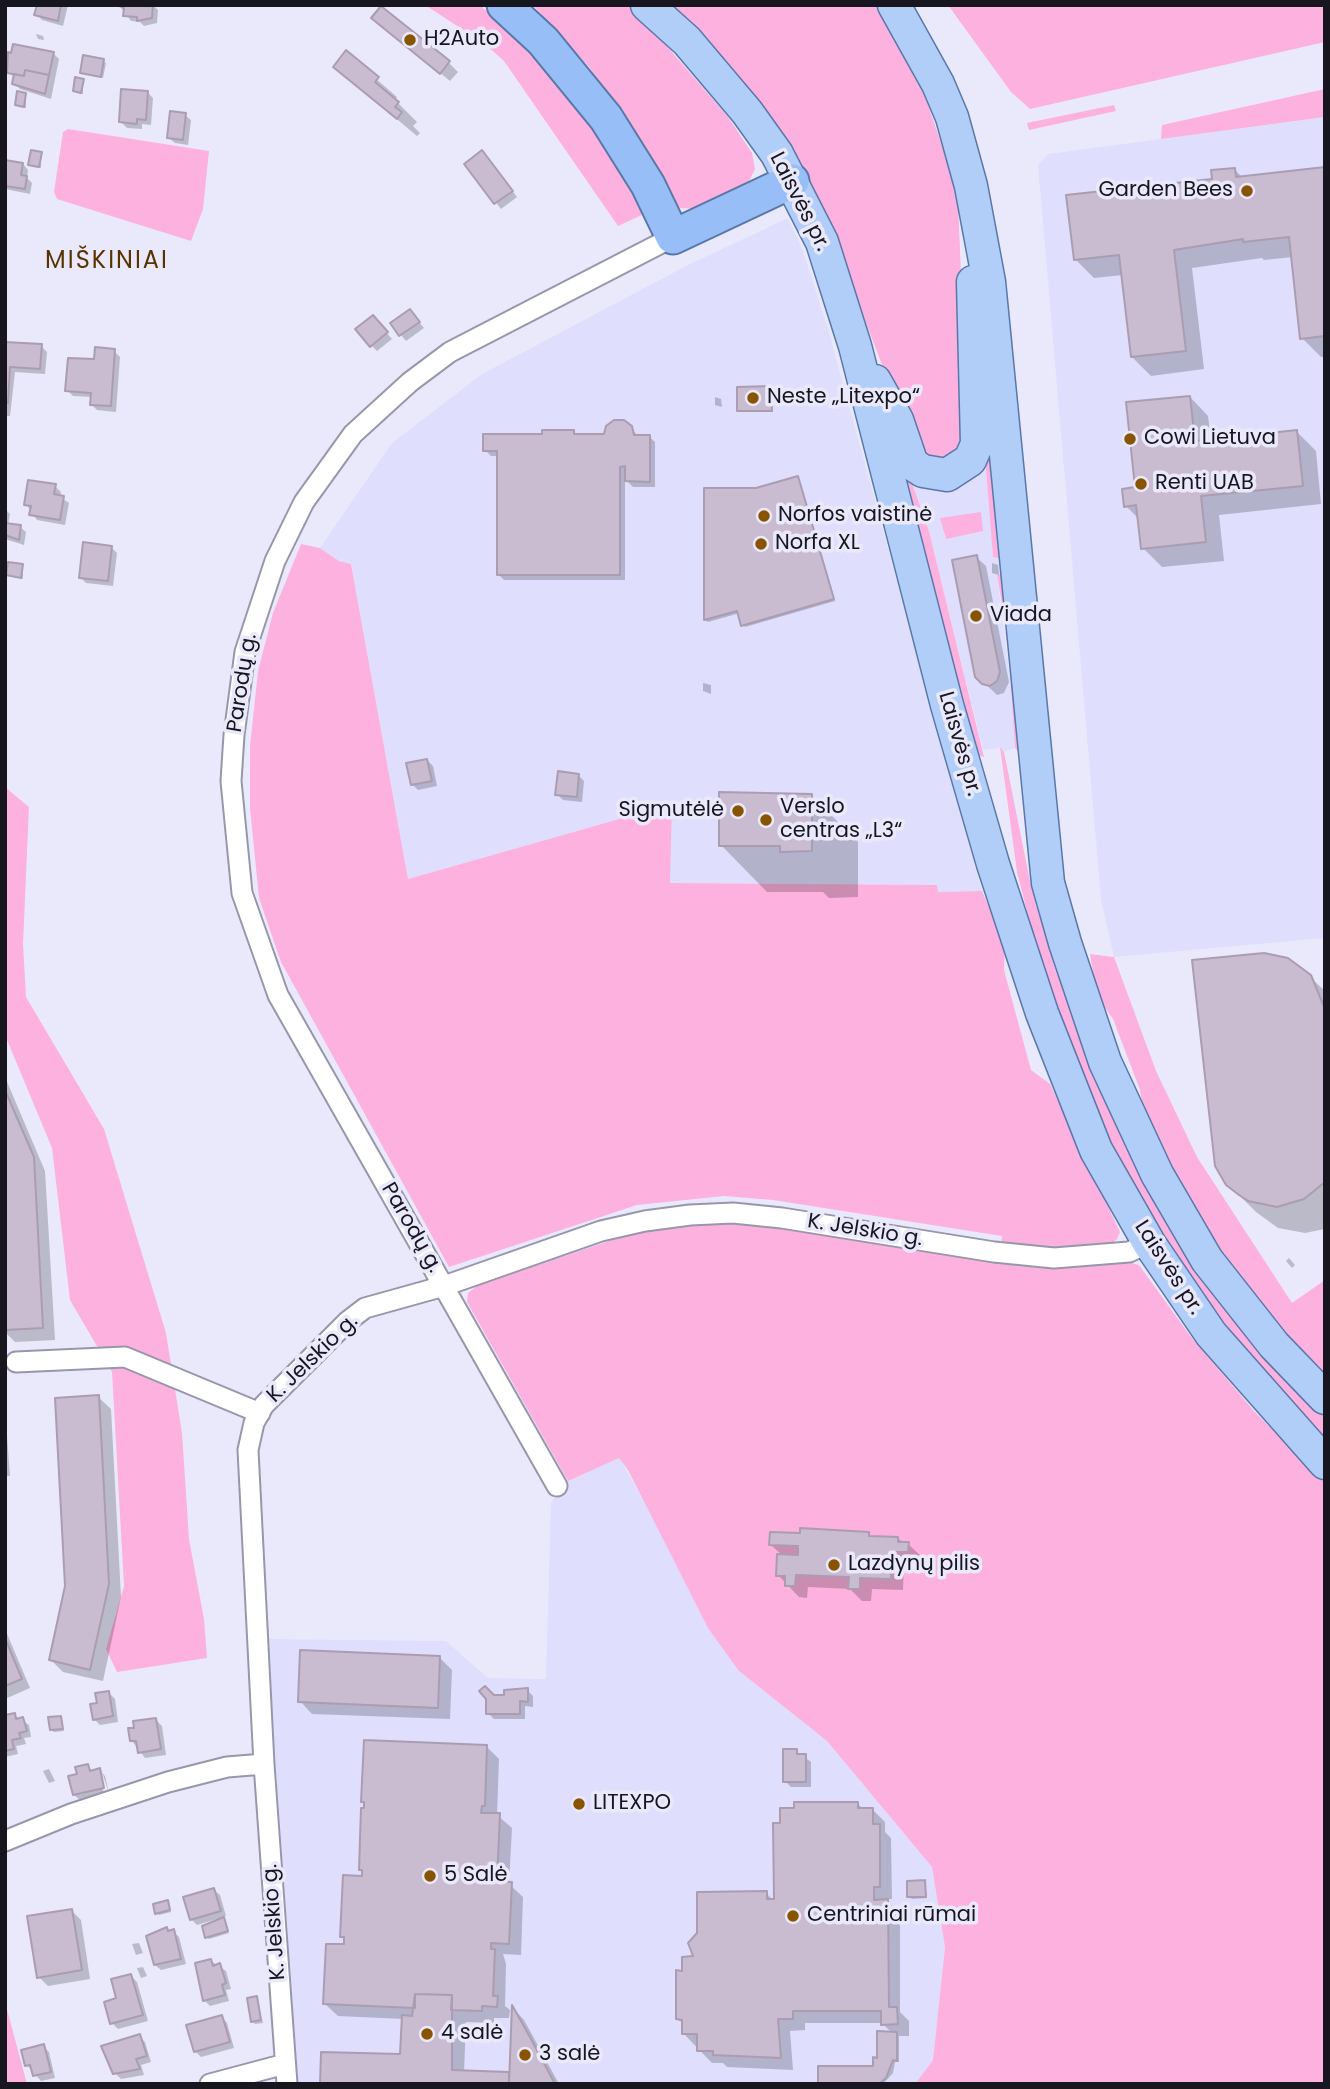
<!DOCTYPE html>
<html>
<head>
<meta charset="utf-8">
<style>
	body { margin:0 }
	#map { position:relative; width:1330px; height:2089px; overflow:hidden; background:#eae9fc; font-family:Poppins,sans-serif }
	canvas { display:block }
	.frame { position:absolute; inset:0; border:7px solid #17161e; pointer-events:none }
</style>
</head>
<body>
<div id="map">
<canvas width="1330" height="2089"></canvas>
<div class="frame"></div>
</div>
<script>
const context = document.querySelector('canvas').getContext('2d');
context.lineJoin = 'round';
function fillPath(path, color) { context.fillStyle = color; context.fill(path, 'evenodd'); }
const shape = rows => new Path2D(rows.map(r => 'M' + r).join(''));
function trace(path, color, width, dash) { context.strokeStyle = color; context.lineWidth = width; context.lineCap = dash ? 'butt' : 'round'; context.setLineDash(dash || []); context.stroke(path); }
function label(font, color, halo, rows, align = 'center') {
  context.font = font + ' Poppins,sans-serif'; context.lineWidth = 7; context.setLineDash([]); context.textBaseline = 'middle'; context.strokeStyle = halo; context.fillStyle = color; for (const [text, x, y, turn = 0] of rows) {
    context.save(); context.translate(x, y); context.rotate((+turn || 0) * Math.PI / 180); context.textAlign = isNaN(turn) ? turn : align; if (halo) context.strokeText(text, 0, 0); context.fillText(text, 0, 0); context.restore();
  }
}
fillPath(shape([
	[1325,117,1325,938,1114,957,1101,900,1038,165,1048,154],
	[788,218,803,251,828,329,982,891,938,892,937,885,670,883,671,804,408,879,351,564,339,561,320,548,392,443,482,374,686,266],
	[984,445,993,557,1000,557,1001,575,997,575,1013,700,1015,748,1004,752,1000,748,983,750,929,531,902,455],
	[619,1457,739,1671,827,1741,932,1867,945,1947,933,2061,915,2084,298,2084,267,1639,446,1641,488,1678,546,1679,551,1502,568,1481]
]), '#dfdffd');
fillPath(shape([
	[425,5,480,5,549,68,607,146,644,209,642,215,618,226,504,61,485,44],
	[533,5,628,5,640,15,728,117,752,153,755,169,749,181,742,188,698,209,680,208,668,199,632,132,589,67],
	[664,5,878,5,897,33,918,75,952,176,958,204,968,437,943,466,915,451,818,197,803,172],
	[948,5,1325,5,1325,42,1030,109,1011,92],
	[1325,89,1325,117,1161,139,1162,125],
	[1114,105,1116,111,1029,130,1027,123],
	[68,129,209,151,203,209,191,241,57,199,54,192,63,132],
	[984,377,1021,754,1015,748,1008,639,997,575,1001,574,1000,558,993,557,984,445],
	[891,424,929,531,984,757,977,755,934,602],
	[981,512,983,531,946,539,940,518],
	[301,544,320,548,339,561,351,564,408,879,672,804,670,883,937,885,938,892,982,891,1005,946,1004,970,1031,1070,1050,1084,1120,1232,1117,1239,1109,1246,1040,1249,1001,1245,1002,1236,773,1200,724,1196,637,1205,449,1267,281,962,259,898,250,808,250,746,258,671,273,613],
	[1000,747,1004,752,1032,891,1055,969,1103,1084,1325,1412,1325,1445,1232,1334,1178,1264,1097,1123,1044,977,1017,872],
	[5,787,29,807,23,944,26,997,104,1129,166,1333,182,1433,189,1539,204,1619,207,1658,117,1672,106,1649,124,1586,112,1372,70,1300,52,1148,5,1035],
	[1090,954,1114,957,1156,1071,1197,1157,1292,1303,1325,1280,1325,1380,1304,1359,1229,1264,1190,1207,1145,1124,1140,1090,1113,1019,1097,996],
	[721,1223,767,1226,1030,1267,1071,1268,1128,1262,1139,1265,1191,1337,1254,1411,1325,1483,1325,2084,915,2084,933,2060,945,1947,932,1867,827,1741,739,1671,708,1628,628,1470,619,1458,568,1481,467,1302,468,1293,478,1285,618,1238,679,1225],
	[5,2002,27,2084,5,2084]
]), '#fdb1de');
fillPath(shape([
	[38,5,68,5,63,26,42,20,36,14],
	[119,5,153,5,158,10,157,23,144,26,140,22,131,21],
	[373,18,449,63,458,72,450,81],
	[36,34,43,36,44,40,38,39],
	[53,53,59,59,51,99,20,89,14,83,15,78,9,72],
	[346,53,397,97,395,100,417,122,413,126,420,133,417,136,335,67],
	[103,61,106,63,103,78,82,72],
	[83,80,83,94,77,93,74,91],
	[147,92,153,98,151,125,142,124,142,129,127,128,121,122],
	[26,94,26,108,19,107,17,105],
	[185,115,191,120,188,145,175,143,169,138],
	[41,154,41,168,32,167,30,164],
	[488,158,517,197,501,209,466,164],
	[5,161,23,164,28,170,27,178,32,183,30,194,5,189],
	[1325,169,1325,357,1321,357,1302,338,1293,257,1264,260,1262,258,1192,268,1204,369,1151,376,1132,357,1123,275,1094,278,1075,259,1235,170,1243,178],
	[410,311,424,328,406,341,392,324],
	[378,323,392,339,377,351,372,346],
	[5,344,41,346,47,352,45,374,15,372,10,416,5,416],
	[114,351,120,357,116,412,97,410,91,404,92,397,73,396,67,390,95,361],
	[771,388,773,412,739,410],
	[715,397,721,399,722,407,715,405],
	[1190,397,1208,416,1211,441,1297,432,1316,451,1321,504,1219,515,1224,561,1162,567,1143,548,1140,520,1126,506],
	[630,427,638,436,649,436,655,442,655,487,633,487,625,479,625,580,504,580,498,574,498,456,491,456,485,450,573,432,577,436,606,436],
	[798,478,835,601,745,627,740,613,708,622,705,620],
	[55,486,61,492,60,497,69,503,65,525,37,520,26,504],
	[5,509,10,514,8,525,20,527,26,532,24,545,5,539],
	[111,547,117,553,113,586,86,583,80,577],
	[976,557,986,566,1009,682,1004,693,997,695,977,676],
	[992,563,998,565,999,575,992,573],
	[23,566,23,579,8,574],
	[703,683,711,685,711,694,703,691],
	[427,760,433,766,437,786,418,790,412,784],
	[578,775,584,781,582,802,563,800,557,794],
	[812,796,858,842,858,897,829,898,823,892,767,892,721,845],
	[1310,977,1325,991,1325,1229,1305,1233,1278,1228,1256,1212,1228,1184],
	[5,1077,45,1171,55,1340,15,1342,5,1332],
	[1289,1258,1295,1265,1292,1268,1286,1261],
	[98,1397,111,1409,121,1597,103,1681,63,1672,51,1660,67,1586],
	[5,1409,10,1476,5,1476],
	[868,1534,873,1538,898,1539,908,1544,921,1556,920,1564,904,1563,903,1590,872,1589,871,1601,862,1601,850,1589,808,1587,807,1598,799,1597,778,1575,783,1556,771,1545],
	[5,1629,30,1688,5,1699],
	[440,1658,452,1670,450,1719,312,1714,300,1701],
	[527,1690,533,1696,533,1707,525,1706,525,1719,494,1719,488,1713,493,1696],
	[109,1693,115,1699,118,1722,100,1725,94,1719,99,1705],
	[14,1715,29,1725,31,1737,24,1738,26,1744,16,1746,18,1754,5,1757,5,1717],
	[60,1717,64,1731,54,1732,51,1730],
	[156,1720,162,1726,166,1755,145,1758,132,1741],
	[486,1746,499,1759,497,1815,512,1828,509,1884,523,1897,521,1955,503,1954,506,1964,505,2006,510,2010,509,2018,494,2018,494,2023,466,2022,464,2072,511,2073,514,2009,524,2020,559,2084,321,2084,402,2056,403,2019,338,2016,325,2004,345,1946,342,1936,364,1878,361,1869],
	[796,1751,811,1762,811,1787,791,1787,785,1781],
	[88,1766,93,1772,99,1770,105,1776,109,1793,103,1775,100,1775,104,1795,80,1800,74,1795,79,1775],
	[49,1769,55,1781,49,1783,43,1771],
	[858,1804,864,1810,873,1810,885,1822,885,1832,891,1838,892,1899,885,1899,900,1914,900,2012,909,2021,909,2036,899,2036,899,2062,895,2062,893,2073,883,2084,820,2084,874,2067,892,2033,882,2023,805,2023,805,2030,790,2031,793,2070,727,2067,723,2063,712,2063,684,2034,684,2025,678,2019,684,1972,766,1893,775,1902],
	[925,1882,927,1898,912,1899,909,1896],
	[214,1890,220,1895,226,1916,222,1917,229,1933,209,1939,207,1937,217,1919,197,1925,191,1919],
	[167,1902,171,1912,159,1915,157,1913],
	[72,1911,81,1920,90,1979,48,1986,39,1977],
	[173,1931,179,1937,186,1964,161,1970,155,1965],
	[139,1943,143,1953,136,1955,132,1944],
	[211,1961,226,1971,231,1989,226,1990,229,2001,210,2006,204,2000],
	[143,1967,147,1976,141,1978,137,1968],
	[131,1976,137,1982,148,2021,118,2029,112,2023,118,1999],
	[256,1998,263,2023,255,2024,253,2022],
	[222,2017,227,2023,234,2048,201,2057,195,2051],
	[139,2036,145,2042,151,2062,141,2065,144,2075,121,2079,115,2073],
	[43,2046,49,2052,55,2078,41,2081,27,2065]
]), '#0003');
const building = shape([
	[37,5,61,5,58,21,34,15,37,5],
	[117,5,153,5,152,18,137,21,137,17,123,16,124,8,117,5],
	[381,6,450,61,440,74,371,18,381,6],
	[13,44,54,52,49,75,25,70,24,76,7,73,8,52,11,53,13,44],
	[346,50,379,77,375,82,399,102,395,107,402,112,397,119,333,67,346,50],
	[83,55,104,59,101,77,80,73,83,55],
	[25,70,49,75,45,94,12,84,14,74,24,76,25,70],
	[75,77,84,79,81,93,73,91,75,77],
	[121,89,148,91,146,120,137,119,137,124,119,122,121,89],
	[17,91,26,93,24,107,15,105,17,91],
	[170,111,186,113,183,140,167,138,170,111],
	[31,150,42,152,39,167,28,165,31,150],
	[482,150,513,191,494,204,464,164,482,150],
	[5,160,23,163,21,175,27,176,25,189,5,186,5,160],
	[1325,167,1325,336,1300,339,1289,237,1243,242,1243,239,1174,250,1186,351,1131,357,1119,255,1074,260,1066,195,1212,179,1211,170,1235,168,1236,177,1325,167],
	[410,309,420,322,399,336,390,323,410,309],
	[373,315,388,332,370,347,355,329,373,315],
	[5,342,42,344,40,369,10,367,8,403,5,403,5,342],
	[95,347,115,349,111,406,90,405,91,393,65,391,68,358,94,359,95,347],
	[771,386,772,411,737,411,737,387,771,386],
	[1190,396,1195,441,1297,430,1303,486,1201,496,1206,542,1141,549,1136,505,1124,507,1122,489,1135,487,1126,402,1190,396],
	[614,420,624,420,632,426,634,435,650,435,650,482,625,481,625,466,620,467,620,575,497,575,497,451,483,451,483,434,542,434,542,430,574,430,574,434,604,434,606,426,614,420],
	[798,476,834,599,741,626,737,611,704,620,704,488,756,488,798,476],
	[28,480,56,484,54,494,64,496,60,520,29,515,31,506,24,505,28,480],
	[5,523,21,525,19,540,5,535,5,523],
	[83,542,112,546,108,581,79,578,83,542],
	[977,555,1000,672,997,681,990,686,982,684,975,677,952,560,977,555],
	[8,562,23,564,21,578,6,575,8,562],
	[427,759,432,781,411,785,406,763,427,759],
	[558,771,579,774,577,797,555,795,558,771],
	[719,792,812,794,812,851,780,852,780,846,719,846,719,792],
	[1264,953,1288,958,1311,975,1325,1009,1325,1182,1304,1199,1277,1207,1248,1201,1239,1195,1226,1185,1215,1166,1192,960,1264,953],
	[5,1090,34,1157,43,1328,5,1330,5,1090],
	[99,1395,109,1584,90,1670,49,1660,65,1586,55,1398,99,1395],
	[800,1528,869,1532,869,1536,898,1537,898,1542,909,1542,908,1552,892,1552,891,1579,860,1578,860,1589,848,1589,849,1577,796,1575,795,1586,785,1586,785,1576,776,1576,777,1554,798,1555,798,1546,769,1545,770,1532,800,1533,800,1528],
	[5,1638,22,1679,5,1686,5,1638],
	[300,1650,440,1656,438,1708,298,1702,300,1650],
	[485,1686,494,1695,504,1695,504,1690,528,1688,528,1702,520,1701,520,1714,486,1714,486,1699,479,1691,485,1686],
	[109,1691,113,1716,93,1720,90,1704,97,1703,95,1693,109,1691],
	[15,1713,16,1719,23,1717,27,1731,19,1733,21,1738,12,1740,14,1749,5,1751,5,1715,15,1713],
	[61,1716,63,1729,50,1730,48,1717,61,1716],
	[156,1718,161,1749,138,1753,136,1741,130,1741,128,1728,134,1728,133,1721,156,1718],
	[364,1740,487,1745,485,1806,482,1806,481,1813,500,1813,497,1882,512,1882,509,1944,491,1943,491,1949,495,1949,493,1996,498,1996,497,2007,482,2006,482,2011,451,2010,452,1995,415,1994,415,2008,323,2004,326,1944,344,1944,344,1937,340,1937,343,1875,362,1876,362,1870,359,1870,361,1808,364,1808,364,1802,361,1802,364,1740],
	[783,1749,797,1749,797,1754,806,1754,806,1782,783,1782,783,1749],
	[88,1764,90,1771,100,1768,104,1788,73,1795,68,1776,77,1774,75,1767,88,1764],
	[794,1802,858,1802,858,1808,873,1808,873,1824,880,1824,880,1887,874,1887,874,1900,888,1899,889,2007,897,2007,898,2024,881,2025,881,2011,793,2011,793,2019,778,2019,781,2058,713,2055,713,2051,697,2051,697,2034,682,2034,682,2020,676,2019,676,1970,682,1971,682,1957,693,1956,688,1943,697,1933,697,1892,767,1891,767,1899,774,1899,773,1823,780,1823,780,1808,794,1808,794,1802],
	[925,1880,926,1897,907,1897,907,1881,925,1880],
	[214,1888,221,1911,190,1920,183,1897,214,1888],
	[168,1900,170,1910,155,1914,153,1904,168,1900],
	[72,1909,82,1970,37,1978,27,1916,72,1909],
	[224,1917,228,1931,205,1938,202,1926,224,1917],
	[167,1927,168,1931,174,1929,181,1959,154,1965,146,1936,167,1927],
	[211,1959,213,1966,220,1963,226,1983,222,1985,225,1995,203,2001,195,1963,211,1959],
	[131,1974,143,2015,110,2024,104,2002,116,1998,111,1979,131,1974],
	[415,1994,452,1995,452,2070,509,2072,509,2084,320,2084,321,2052,400,2054,402,2015,412,2016,415,1994],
	[257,1996,261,2020,251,2022,247,1998,257,1996],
	[512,2005,531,2039,555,2084,509,2084,512,2005],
	[222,2015,230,2042,194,2052,186,2025,222,2015],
	[877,2031,897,2032,897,2061,893,2060,886,2078,879,2084,818,2084,818,2066,873,2066,873,2057,877,2058,877,2031],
	[140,2034,147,2056,136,2059,140,2069,113,2074,101,2046,140,2034],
	[44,2044,51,2072,33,2076,30,2065,25,2066,21,2050,44,2044]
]);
fillPath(building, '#c9bcd0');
trace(building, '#aa9db1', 2);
const minor = shape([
	[16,1362,125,1357,260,1413],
	[557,1486,278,995,242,893,231,781,234,735,245,652,275,561,304,502,353,434,410,382,450,352,673,237],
	[5,1841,71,1814,168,1782,227,1767,264,1764],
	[210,2084,285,2064],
	[287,2084,264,1764,248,1450,254,1423,264,1405,348,1321,365,1308,444,1286,601,1231,645,1221,690,1215,733,1213,782,1218,994,1252,1054,1258,1129,1252,1149,1243]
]);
const primary = shape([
	[647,5,687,41,747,112,777,154,822,242,855,346,947,705,993,864,1042,1013,1096,1150,1149,1243,1211,1334,1325,1463],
	[894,5,938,84,952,117,971,186,989,282,1048,883,1065,943,1105,1062,1157,1174,1207,1260,1274,1345,1325,1398],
	[875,381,897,420,912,464,923,471,947,475,970,460,977,444,973,282]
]);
const trunk = shape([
	[504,5,543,41,606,118,648,185,673,237,792,181]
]);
trace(minor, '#9797ac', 23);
trace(primary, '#5978a9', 35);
trace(trunk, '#5978a9', 37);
trace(minor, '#fff', 19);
trace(primary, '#b1cef8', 32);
trace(trunk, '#97bef6', 33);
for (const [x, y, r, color] of [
	[410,40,7,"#895400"],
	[1247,191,7,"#895400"],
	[753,398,7,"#895400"],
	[1130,439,7,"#895400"],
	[1141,484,7,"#895400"],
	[764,516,7,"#895400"],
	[761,544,7,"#895400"],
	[976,616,7,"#895400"],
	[738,811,7,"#895400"],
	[766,820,7,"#895400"],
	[834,1565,7,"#895400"],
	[579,1804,7,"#895400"],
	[430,1876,7,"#895400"],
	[793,1916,7,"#895400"],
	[427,2034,7,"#895400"],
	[525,2055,7,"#895400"]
]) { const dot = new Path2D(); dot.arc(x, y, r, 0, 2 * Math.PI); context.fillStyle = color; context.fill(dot); trace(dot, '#eae9fc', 2.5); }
label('21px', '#17161e', '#eae9fc', [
	["H2Auto",424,40],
	["Garden Bees",1233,191,"right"],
	["Neste „Litexpo“",767,398],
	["Cowi Lietuva",1144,439],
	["Renti UAB",1155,484],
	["Norfos vaistinė",778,516],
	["Norfa XL",775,544],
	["Viada",990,616],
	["Verslo",780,808],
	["centras „L3“",780,832],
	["Sigmutėlė",724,811,"right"],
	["Lazdynų pilis",848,1565],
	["LITEXPO",593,1804],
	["5 Salė",444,1876],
	["Centriniai rūmai",807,1916],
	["4 salė",441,2034],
	["3 salė",539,2055]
], 'left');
label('21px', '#17161e', '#eae9fc', [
	["Laisvės pr.",799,202,63],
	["Parodų g.",243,683,-81],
	["Laisvės pr.",959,744,74],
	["Parodų g.",411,1228,60],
	["K. Jelskio g.",865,1231,9],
	["Laisvės pr.",1168,1268,57],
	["K. Jelskio g.",313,1359,-44],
	["K. Jelskio g.",275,1922,-94]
]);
context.letterSpacing = '2px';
label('24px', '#573300', '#eae9fc', [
	["MIŠKINIAI",107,262]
]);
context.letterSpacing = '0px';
</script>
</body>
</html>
